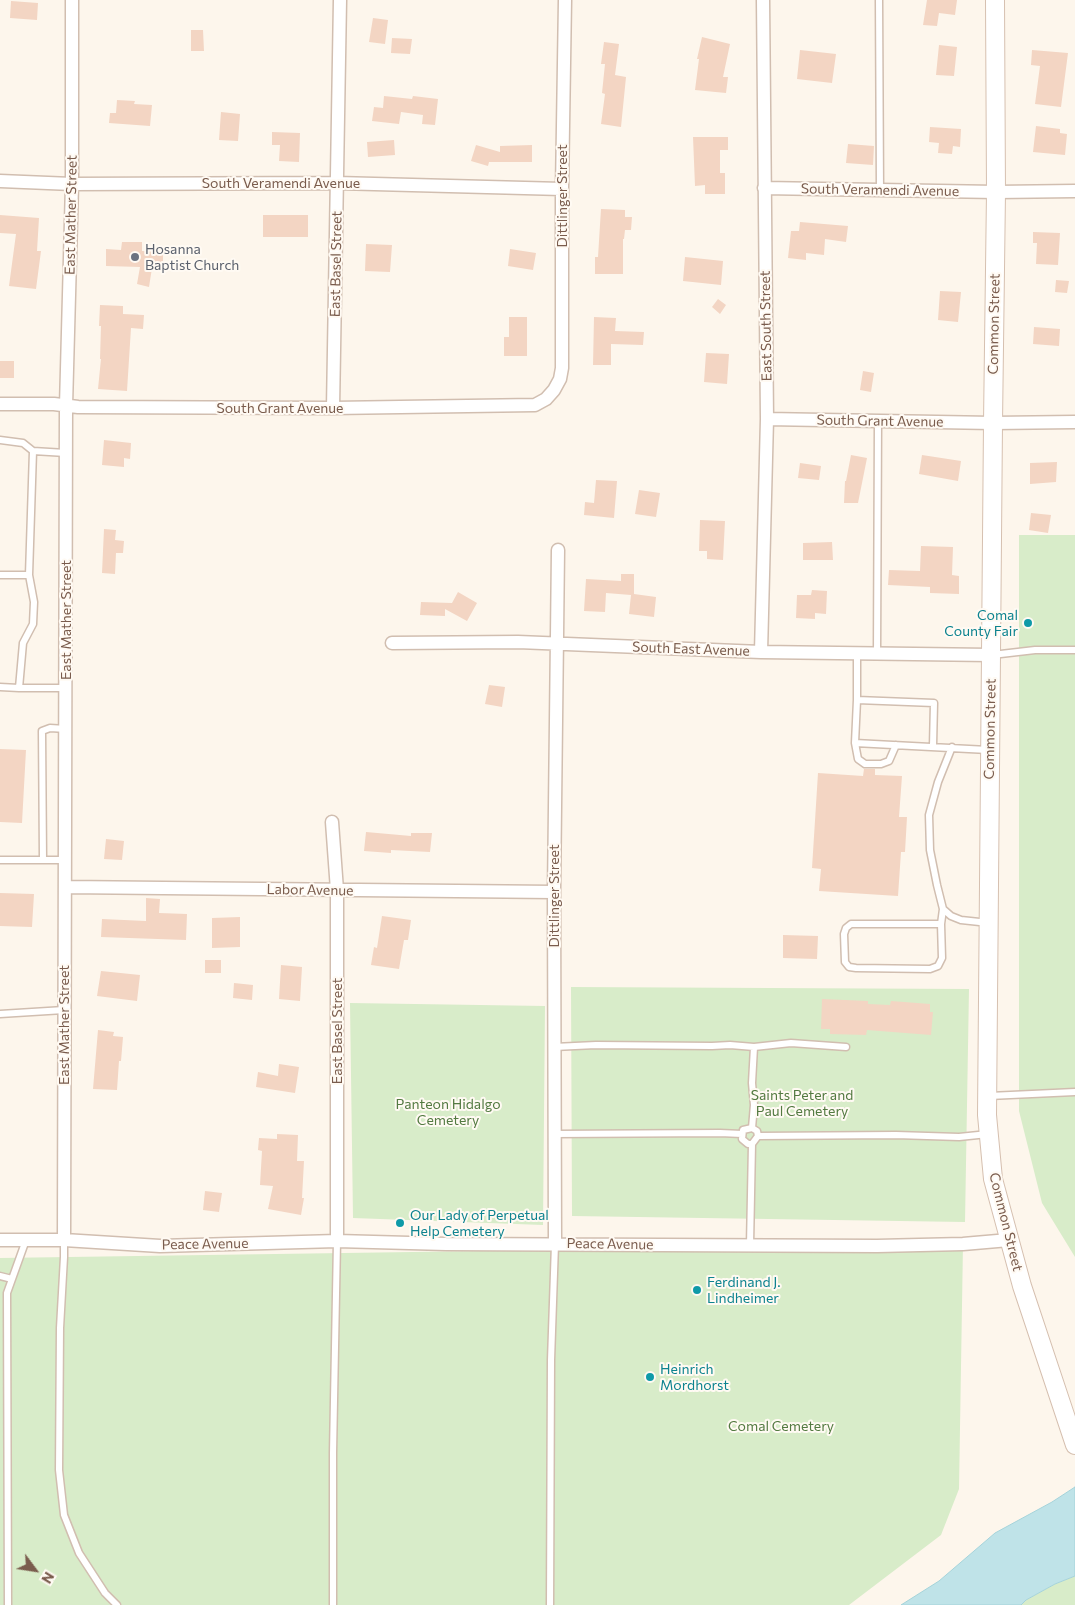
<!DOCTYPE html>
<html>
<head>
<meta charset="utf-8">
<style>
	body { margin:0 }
	#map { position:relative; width:1075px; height:1605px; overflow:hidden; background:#fdf6ec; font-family:Commissioner,sans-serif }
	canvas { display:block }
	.north { position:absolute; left:10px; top:1545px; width:50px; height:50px; -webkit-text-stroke:4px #fffaf3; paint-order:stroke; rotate:121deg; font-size:14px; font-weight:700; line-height:20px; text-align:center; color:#7a5c4d }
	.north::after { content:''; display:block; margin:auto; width:18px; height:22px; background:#7a5c4d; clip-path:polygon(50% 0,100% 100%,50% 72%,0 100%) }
</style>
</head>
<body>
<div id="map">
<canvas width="1075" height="1605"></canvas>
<div class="north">N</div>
</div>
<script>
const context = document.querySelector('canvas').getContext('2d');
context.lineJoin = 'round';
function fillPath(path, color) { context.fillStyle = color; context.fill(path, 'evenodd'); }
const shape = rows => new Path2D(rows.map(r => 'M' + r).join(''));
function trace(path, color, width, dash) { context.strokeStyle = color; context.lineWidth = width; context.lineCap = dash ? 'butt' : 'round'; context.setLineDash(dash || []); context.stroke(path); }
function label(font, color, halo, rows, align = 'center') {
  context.font = font + ' Commissioner,sans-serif'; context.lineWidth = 4; context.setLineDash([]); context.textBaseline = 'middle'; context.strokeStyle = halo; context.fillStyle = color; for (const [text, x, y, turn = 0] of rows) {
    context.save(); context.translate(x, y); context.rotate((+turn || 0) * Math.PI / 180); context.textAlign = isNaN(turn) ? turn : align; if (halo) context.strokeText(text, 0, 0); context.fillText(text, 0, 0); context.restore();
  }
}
fillPath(shape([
	[1019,535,1075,535,1075,1257,1042,1203,1019,1111],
	[571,987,969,989,965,1222,572,1216],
	[350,1003,545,1006,543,1225,353,1218],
	[963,1244,959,1489,941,1535,849,1605,0,1605,0,1258],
	[1075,1576,1075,1605,1021,1605,1026,1600,1055,1584]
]), '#d8ecc9');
const water = shape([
	[1075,1487,1075,1576,1055,1584,1026,1600,1021,1605,901,1605,939,1581,995,1533,1052,1502,1075,1487]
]);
fillPath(water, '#bfe3e8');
trace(water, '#a5d3da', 1);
fillPath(shape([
	[927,0,957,0,955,15,939,13,937,26,923,25],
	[11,1,38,3,37,20,10,18],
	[373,18,388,20,385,44,369,42],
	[191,30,203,30,204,51,191,51],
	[702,37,730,44,723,77,728,77,726,93,695,90,699,59,697,59],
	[392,38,412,39,410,54,391,53],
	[604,42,619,44,615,75,626,77,621,127,601,124,605,94,602,93,605,64,601,64],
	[939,45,957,47,954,76,936,75],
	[800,50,836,54,832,83,797,79],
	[1032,50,1068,53,1061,107,1035,104,1040,66,1031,65],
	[384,96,412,99,413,96,438,99,435,125,422,124,423,115,401,112,399,124,372,121,374,107,383,108],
	[117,100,135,101,134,104,152,105,150,126,109,123,110,113,116,113],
	[221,112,240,114,238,141,219,140],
	[1036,126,1060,129,1060,133,1067,134,1065,155,1033,152],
	[930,127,961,129,960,147,953,146,952,154,938,153,939,143,929,142],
	[272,132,300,133,299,162,279,161,280,145,272,145],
	[693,137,728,137,728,150,720,150,720,173,725,173,725,194,705,194,705,185,695,186],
	[394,140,395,155,368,157,367,142],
	[848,144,874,146,873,165,846,163],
	[476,145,500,152,500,146,532,145,532,162,489,162,488,166,471,161],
	[601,209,625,210,625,217,632,217,631,230,625,230,624,239,623,239,623,274,595,274,595,257,598,257],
	[0,215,39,218,37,251,41,251,36,289,9,286,16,234,0,233],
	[263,215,308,215,308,237,263,237],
	[800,222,848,226,846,242,825,239,824,255,806,253,806,260,788,258,791,231,799,231],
	[1033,232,1060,233,1058,265,1036,264,1037,243,1033,243],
	[122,242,142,242,142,251,163,252,163,268,152,268,149,287,137,284,140,267,106,266,106,249,121,250],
	[366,244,392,245,390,272,365,271],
	[510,249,536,253,533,270,508,266],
	[685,257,723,261,721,285,683,281],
	[1056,280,1069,281,1067,293,1055,292],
	[940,291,961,292,958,322,938,320],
	[718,299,726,305,720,314,712,307],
	[100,305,123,306,123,314,144,315,143,329,131,328,127,391,98,389,101,359,100,359,101,326,99,326],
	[509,317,527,317,527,356,504,356,504,337,509,337],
	[594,317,616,318,615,331,644,332,643,345,611,344,611,365,593,365],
	[1034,327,1060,329,1059,346,1033,344],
	[706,353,729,354,727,384,704,382],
	[0,361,14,361,14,378,0,378],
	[863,371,874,373,871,392,860,390],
	[104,440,131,443,130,459,124,458,124,467,102,465],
	[851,455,867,458,858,503,844,503,845,481,846,481],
	[922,455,961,461,958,481,919,474],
	[1057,462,1056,482,1030,484,1030,463],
	[800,463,821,466,819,480,798,478],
	[596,480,617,481,614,518,584,515,585,502,594,503],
	[639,490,660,493,656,517,635,514],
	[1031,513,1051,515,1048,533,1029,530],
	[700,520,725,521,723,560,707,559,707,551,699,551],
	[104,529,116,530,115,540,124,541,123,553,116,553,115,574,102,573],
	[832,542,833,560,803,560,803,543],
	[921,546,953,547,952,575,959,576,959,594,930,593,930,587,888,585,889,570,920,571],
	[621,574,634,574,634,594,656,597,654,617,629,614,631,595,606,593,605,612,584,611,586,579,621,581],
	[812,590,827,591,826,614,815,613,815,619,796,618,797,595,811,595],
	[458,592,477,603,467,621,445,609,445,616,420,615,421,602,452,603],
	[489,685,505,687,502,707,485,704],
	[0,749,26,750,22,823,0,822],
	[864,769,875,769,875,775,902,776,899,817,907,817,905,852,901,852,898,896,819,891,821,869,812,868,818,773,863,776],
	[366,832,411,836,411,833,432,833,430,852,391,850,391,853,364,851],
	[106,839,124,841,122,860,104,859],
	[0,893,34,894,32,927,0,926],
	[146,898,160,899,159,913,187,914,186,940,101,937,102,919,146,921],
	[382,916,411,920,408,940,404,940,399,969,371,965,374,947,377,948],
	[240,917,240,947,212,948,212,918],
	[783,935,818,936,817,959,783,958],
	[205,960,221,960,221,973,205,973],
	[281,965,302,967,300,1001,279,999],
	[101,971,140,975,137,1001,97,996],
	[234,983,253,985,252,1000,233,998],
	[822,999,868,1001,868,1004,890,1005,891,1001,930,1004,930,1012,933,1012,931,1035,867,1030,866,1035,830,1034,830,1029,821,1029],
	[98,1030,114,1032,113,1036,123,1037,121,1061,119,1061,117,1090,93,1089],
	[279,1064,299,1067,295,1093,256,1087,258,1072,278,1076],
	[277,1134,298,1135,297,1161,304,1161,302,1198,304,1198,301,1215,268,1209,273,1186,260,1185,262,1151,258,1150,259,1138,277,1139],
	[205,1191,222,1193,219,1212,203,1210]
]), '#f3d5c3');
const service = shape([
	[879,0,880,190],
	[0,440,23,443,33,451],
	[0,575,29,575,33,451,66,453],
	[857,653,857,700],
	[877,654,878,420],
	[992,655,1035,650,1075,650],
	[0,687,19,688,23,643,33,624,34,602,29,575],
	[19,688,66,688],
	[855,743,858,759,865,764,881,764,889,761,896,745],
	[933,746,934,703,857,700,855,743,988,750],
	[952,747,938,782,929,815,930,850,937,885,943,909,951,916,961,920,989,923],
	[0,860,65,860],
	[43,860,42,731,50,728,66,729],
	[941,924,851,924,846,928,844,934,845,962,849,967,856,968,930,969,938,966,942,958,941,924,943,909],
	[0,1014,64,1010],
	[554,1047,596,1045,712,1046,730,1045,754,1047,752,1083,754,1105,752,1128],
	[754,1047,791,1043,846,1047],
	[989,1096,1075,1092],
	[554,1134,720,1133,742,1134],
	[758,1136,752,1144,748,1144,742,1139,743,1130,752,1128,757,1131,758,1136,896,1135,959,1137,988,1134],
	[64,1240,64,1257,60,1328,59,1470,64,1515,79,1553,105,1593,117,1605],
	[750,1245,752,1144],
	[0,1276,12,1279],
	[8,1605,7,1293,26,1240],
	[333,1605,333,1453,337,1241],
	[550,1605,551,1360,555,1244]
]);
const minor = shape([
	[0,181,72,184,337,183,562,189],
	[764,188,996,192,1075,191],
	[0,404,54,404,78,407,333,408,535,405,546,399,554,390,560,379,562,368,562,189,565,0],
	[333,408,340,0],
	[767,419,993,423,1075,422],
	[392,643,518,642,761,652,991,655],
	[761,652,767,419,763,0],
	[332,822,337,890,337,1241],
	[66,887,554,892],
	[0,1240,64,1240,160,1246,337,1241,446,1244,877,1246,963,1244,1009,1240],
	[64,1240,66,406,72,184,72,0],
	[555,1243,554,892,558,550]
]);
const secondary = shape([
	[995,0,996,192,993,423,987,1115,993,1179,1022,1286,1075,1445]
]);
trace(service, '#d1beb0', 9);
trace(minor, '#d1beb0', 15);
trace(secondary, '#d6c0b0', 20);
trace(service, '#fff', 6);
trace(minor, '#fff', 12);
trace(secondary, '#fff', 18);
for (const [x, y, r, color] of [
	[135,257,5,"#6b7280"],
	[1028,623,5,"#0f9aa8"],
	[400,1223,5,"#0f9aa8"],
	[697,1290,5,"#0f9aa8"],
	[650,1377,5,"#0f9aa8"]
]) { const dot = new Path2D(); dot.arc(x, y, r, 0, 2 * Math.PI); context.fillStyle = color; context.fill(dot); trace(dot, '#fffaf3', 2); }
label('14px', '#7a5c4d', '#fffaf3', [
	["South Veramendi Avenue",281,183],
	["South Veramendi Avenue",880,190,1],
	["Dittlinger Street",562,196,-90],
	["East Mather Street",71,215,-89],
	["East Basel Street",336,264,-89],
	["Common Street",994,324,-89],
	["East South Street",766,326,-91],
	["South Grant Avenue",280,408],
	["South Grant Avenue",880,421,1],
	["East Mather Street",66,620,-90],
	["South East Avenue",691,649,2],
	["Common Street",990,729,-89],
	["Labor Avenue",310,890,1],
	["Dittlinger Street",554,896,-90],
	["East Mather Street",64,1025,-90],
	["East Basel Street",337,1031,-90],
	["Common Street",1006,1222,76],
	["Peace Avenue",205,1244,-1],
	["Peace Avenue",610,1244,1]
]);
label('14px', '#5b616d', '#fffaf3', [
	["Hosanna",145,249],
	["Baptist Church",145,265]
], 'left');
label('14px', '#0d838f', '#fffaf3', [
	["Comal",1018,615,"right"],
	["County Fair",1018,631,"right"],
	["Our Lady of Perpetual",410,1215],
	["Help Cemetery",410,1231],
	["Ferdinand J.",707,1282],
	["Lindheimer",707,1298],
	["Heinrich",660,1369],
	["Mordhorst",660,1385]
], 'left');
label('14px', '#537a41', '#fffaf3', [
	["Saints Peter and",802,1095],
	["Paul Cemetery",802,1111],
	["Panteon Hidalgo",448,1104],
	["Cemetery",448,1120],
	["Comal Cemetery",781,1426]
]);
</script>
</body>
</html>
